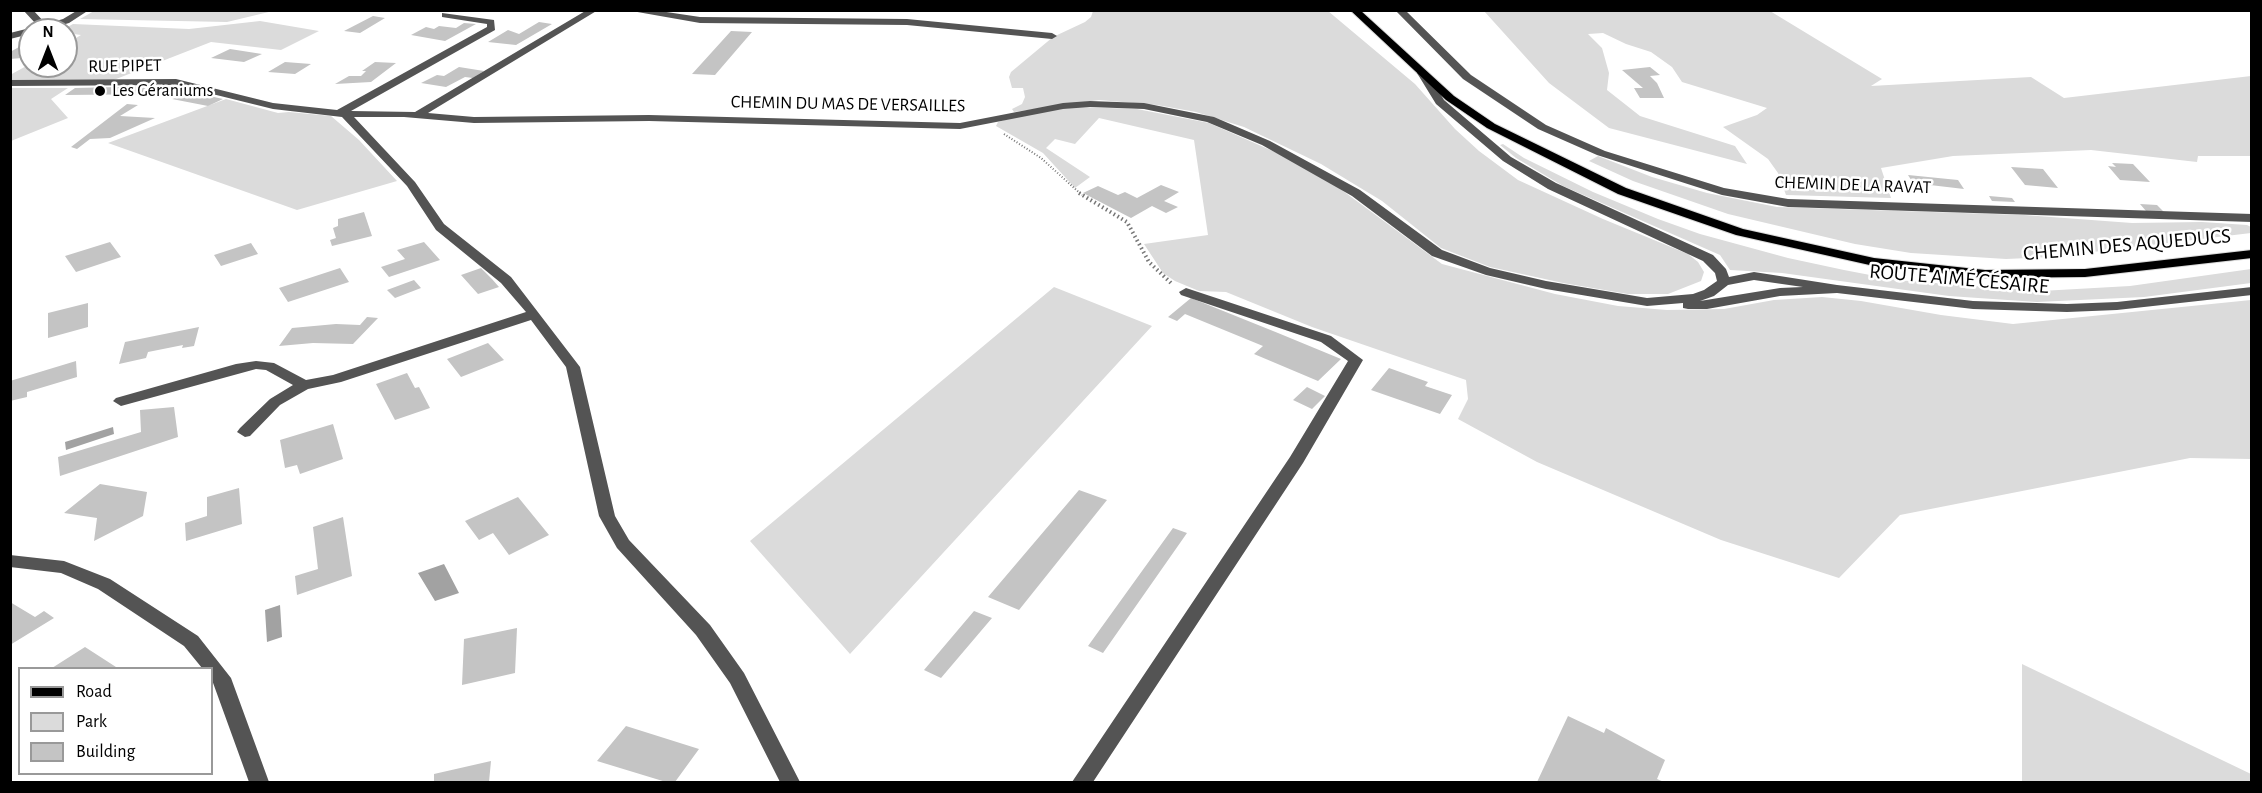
<!DOCTYPE html>
<html>
<head>
<meta charset="utf-8">
<style>
	body { margin:0 }
	#map { position:relative; width:2262px; height:793px; overflow:hidden; background:#fff; font-family:"Alegreya Sans",sans-serif }
	canvas { display:block }
	.frame { position:absolute; inset:0; border:12px solid #000; pointer-events:none }
	.legend { position:absolute; left:18px; top:667px; width:195px; height:108px; box-sizing:border-box; background:#fff; border:2px solid #999; margin:0; padding:8px 10px; list-style:none; font-size:18px; color:#000 }
	.legend li { display:flex; align-items:center; gap:12px; height:30px }
	.legend b { width:30px; border:2px solid #999 }
	.north { position:absolute; left:18px; top:18px; width:60px; height:60px; box-sizing:border-box; background:#fff; border:2px solid #999; border-radius:50%; rotate:0deg; font-size:16px; font-weight:700; line-height:24px; text-align:center; color:#000 }
	.north::after { content:''; display:block; margin:auto; width:21px; height:27px; background:#000; clip-path:polygon(50% 0,100% 100%,50% 72%,0 100%) }
</style>
</head>
<body>
<div id="map">
<canvas width="2262" height="793"></canvas>
<div class="frame"></div>
<ul class="legend">
<li><b style="height:8px;background:#000"></b>Road</li>
<li><b style="height:16px;background:#dbdbdb"></b>Park</li>
<li><b style="height:16px;background:#c4c4c4"></b>Building</li>
</ul>
<div class="north">N</div>
</div>
<script>
const context = document.querySelector('canvas').getContext('2d');
context.lineJoin = 'round';
function fillPath(path, color) { context.fillStyle = color; context.fill(path, 'evenodd'); }
const shape = rows => new Path2D(rows.map(r => 'M' + r).join(''));
function trace(path, color, width, dash) { context.strokeStyle = color; context.lineWidth = width; context.lineCap = dash ? 'butt' : 'round'; context.setLineDash(dash || []); context.stroke(path); }
function label(font, color, halo, rows, align = 'center') {
  context.font = font + ' "Alegreya Sans",sans-serif'; context.lineWidth = 5; context.setLineDash([]); context.textBaseline = 'middle'; context.strokeStyle = halo; context.fillStyle = color; for (const [text, x, y, turn = 0] of rows) {
    context.save(); context.translate(x, y); context.rotate((+turn || 0) * Math.PI / 180); context.textAlign = isNaN(turn) ? turn : align; if (halo) context.strokeText(text, 0, 0); context.fillText(text, 0, 0); context.restore();
  }
}
fillPath(shape([
	[94,11,94,10,273,11,227,22,80,19],
	[1093,11,1328,11,1415,84,1455,129,1479,151,1518,180,1603,219,1688,254,1698,262,1704,272,1701,281,1668,294,1628,294,1563,283,1490,267,1441,248,1382,201,1321,164,1244,127,1196,112,1157,105,1099,100,1014,112,1012,109,1022,104,1025,97,1023,88,1012,88,1009,77,1011,72,1053,37,1085,22,1091,17],
	[1484,11,1770,11,1882,79,1871,86,2031,77,2064,98,2251,76,2251,156,2198,156,2197,162,2091,150,1953,156,1881,168,1891,198,1786,195,1778,173,1768,159,1723,127,1757,115,1767,108,1682,82,1672,67,1651,52,1626,44,1603,33,1588,34,1602,48,1609,73,1607,90,1640,116,1735,146,1747,164,1609,128,1549,83],
	[260,21,319,31,281,50,211,42,111,81,22,82,11,80,10,75,30,64,30,66,66,66,66,44,81,35,66,33,66,30,62,30,73,24,189,29],
	[11,88,68,88,51,99,68,118,11,141],
	[226,99,278,113,289,112,331,116,359,140,397,181,297,210,108,143],
	[1078,107,1137,109,1209,123,1300,163,1335,185,1442,264,1555,294,1618,306,1667,310,1724,309,1774,300,1822,297,1861,301,1941,315,2013,324,2251,300,2251,459,2190,458,1900,515,1839,578,1721,540,1537,462,1458,419,1468,399,1466,380,1312,327,1226,292,1199,291,1175,281,1163,273,1144,244,1208,235,1194,140,1099,118,1075,144,1055,139,1046,148,1090,177,1075,188,1043,153,996,126,998,122,1008,119,1044,111],
	[1503,144,1524,158,1593,192,1658,219,1700,234,1788,258,1844,270,1896,280,2041,291,2130,286,2251,269,2251,283,2144,297,2037,302,1949,296,1782,273,1730,270,1720,255,1563,186,1516,158,1500,145],
	[1598,156,1652,177,1707,193,1777,207,2024,215,2132,223,2202,222,2247,225,2251,227,2251,233,2051,257,2006,259,1911,253,1855,244,1728,214,1633,181,1589,161],
	[1054,287,1152,326,850,654,750,541],
	[2022,664,2251,774,2251,782,2022,782]
]), '#dbdbdb');
fillPath(shape([
	[113,427,114,434,66,450,65,442],
	[444,564,459,593,435,601,418,573],
	[280,605,282,637,267,642,265,610]
]), '#a2a2a2');
fillPath(shape([
	[373,16,385,18,360,33,344,31],
	[539,22,552,24,516,45,488,42,508,30,519,34],
	[464,23,476,24,445,41,411,35,426,27,434,29,439,26,456,28],
	[731,31,752,32,715,75,692,74],
	[30,41,30,53,22,58,10,59,10,52],
	[230,49,262,54,244,62,211,58],
	[285,62,311,64,295,74,268,72],
	[375,62,396,63,371,82,335,84,349,76,361,76,366,71,362,71],
	[459,67,484,71,473,78,465,77,446,87,421,83,437,75,444,76],
	[1650,67,1660,75,1650,76,1657,83,1664,98,1640,98,1634,88,1643,88,1622,70],
	[165,86,223,99,208,106,172,99,182,95,167,94,65,95,75,88],
	[127,104,138,105,120,116,155,118,110,138,90,139,77,149,71,147],
	[2112,163,2133,164,2150,182,2120,180,2108,166,2116,167],
	[2011,167,2043,169,2058,188,2025,185],
	[1908,175,1958,180,1964,189,1913,183],
	[1161,185,1179,192,1164,201,1178,207,1166,213,1152,206,1131,218,1083,193,1098,186,1118,195,1125,192,1137,198],
	[1989,196,2012,198,2015,202,1992,201],
	[2140,204,2157,205,2164,212,2146,211],
	[364,212,372,236,332,246,330,240,336,238,333,228,338,226,338,219],
	[110,242,121,257,76,272,65,256],
	[424,242,440,260,389,277,381,267,405,259,397,250],
	[251,243,258,254,221,266,214,255],
	[340,268,349,282,288,302,279,288],
	[481,268,492,279,499,287,478,294,461,275],
	[414,280,421,288,395,298,387,290],
	[1191,298,1278,333,1341,359,1318,381,1254,354,1263,346,1185,314,1177,321,1168,317],
	[88,303,88,327,48,338,48,313],
	[367,317,378,318,353,344,313,343,279,346,292,328,336,324,360,325],
	[199,327,194,346,182,348,183,345,148,352,146,358,119,364,125,342],
	[488,343,504,360,461,377,447,359],
	[76,361,77,377,27,392,27,397,10,401,10,381],
	[1389,368,1428,382,1425,386,1452,395,1440,414,1371,390],
	[407,373,415,388,419,387,430,408,395,420,376,384],
	[1307,387,1325,396,1312,409,1293,400],
	[174,407,178,437,60,476,58,457,141,432,140,410],
	[333,424,343,459,300,474,297,465,285,468,280,440],
	[100,484,147,492,143,516,94,541,97,518,64,513],
	[239,488,242,524,186,541,185,523,207,516,207,497],
	[1079,490,1107,500,1019,610,988,597],
	[518,497,549,535,509,555,493,533,479,540,465,521],
	[343,517,352,576,297,595,295,576,318,569,313,527],
	[1173,528,1187,533,1103,653,1088,646],
	[10,602,35,617,44,611,54,618,10,645],
	[974,611,992,618,941,678,924,670],
	[517,628,515,673,462,685,464,639],
	[85,647,116,667,52,668],
	[1568,716,1604,733,1606,728,1665,760,1657,779,1664,782,1537,782],
	[626,726,699,749,675,782,666,782,597,761],
	[491,761,489,782,434,782,434,774]
]), '#c4c4c4');
const major = shape([
	[1350,10,1360,10,1454,96,1495,124,1626,188,1743,229,1874,258,1985,270,2085,269,2252,250,2252,258,2085,277,1985,278,1874,266,1736,235,1618,194,1487,128,1446,100,1350,10]
]);
trace(major, '#dbdbdb', 2);
trace(shape([
	[1004,134,1041,158,1082,195]
]), '#767676', 2, [1, 2]);
trace(shape([
	[1079,193,1127,222,1149,262,1172,284]
]), '#767676', 4, [1.5, 3]);
fillPath(shape([
	[23,10,33,10,46,24,63,19,78,10,89,10,69,23,45,30,30,30,30,34,10,39,10,33,30,28,36,24,23,10],
	[587,10,598,10,428,113,474,117,649,115,960,123,1063,103,1090,101,1144,103,1214,117,1270,141,1360,190,1442,250,1490,268,1546,281,1647,298,1693,294,1704,290,1717,281,1715,273,1703,261,1548,189,1503,161,1436,104,1417,73,1422,70,1426,71,1444,100,1511,157,1556,183,1713,255,1726,269,1729,277,1754,272,1837,285,1973,301,2067,304,2117,302,2252,287,2252,295,2117,310,2067,312,1973,309,1837,293,1780,296,1707,309,1688,309,1683,308,1683,303,1647,306,1546,289,1486,275,1432,256,1352,196,1262,145,1207,122,1144,109,1090,107,1063,109,960,129,649,121,474,123,404,117,354,117,415,182,444,224,511,277,580,367,615,516,629,540,710,625,744,673,800,782,780,782,730,683,696,635,617,548,599,516,566,367,531,320,341,382,308,389,280,405,250,436,245,437,237,432,240,428,270,399,293,385,266,370,256,369,121,406,113,401,116,398,236,364,256,361,274,363,306,380,333,375,526,312,501,283,436,230,407,186,342,117,273,109,176,85,10,86,10,80,176,79,273,103,337,110,487,27,487,24,442,17,442,13,494,20,495,30,351,111,415,112,587,10],
	[1754,280,1803,287,1780,288,1700,301,1714,296,1728,285,1754,280],
	[626,10,653,10,700,17,907,19,1052,33,1057,36,1052,39,907,25,700,23,626,10],
	[1395,10,1405,10,1471,75,1546,125,1605,151,1724,188,1788,199,2252,214,2252,222,1788,207,1722,195,1597,155,1538,129,1463,79,1395,10],
	[1186,288,1331,336,1363,360,1303,463,1093,782,1072,782,1290,457,1348,361,1321,342,1181,295,1179,292,1186,288],
	[10,555,64,561,110,579,198,636,231,678,269,782,249,782,212,680,212,668,202,668,184,646,98,589,61,573,10,567,10,555]
]), '#545454');
fillPath(major, '#000');
for (const [x, y, r, color] of [
	[100,91,6,"#000"]
]) { const dot = new Path2D(); dot.arc(x, y, r, 0, 2 * Math.PI); context.fillStyle = color; context.fill(dot); trace(dot, '#fff', 2); }
label('18px', '#000', '#fff', [
	["RUE PIPET",125,66,-1],
	["CHEMIN DU MAS DE VERSAILLES",848,104,1],
	["CHEMIN DE LA RAVAT",1853,185,2]
]);
label('18px', '#000', '#fff', [
	["Les Géraniums",112,91]
], 'left');
label('21px', '#000', '#fff', [
	["CHEMIN DES AQUEDUCS",2127,245,-5],
	["ROUTE AIMÉ CÉSAIRE",1959,279,5]
]);
</script>
</body>
</html>
